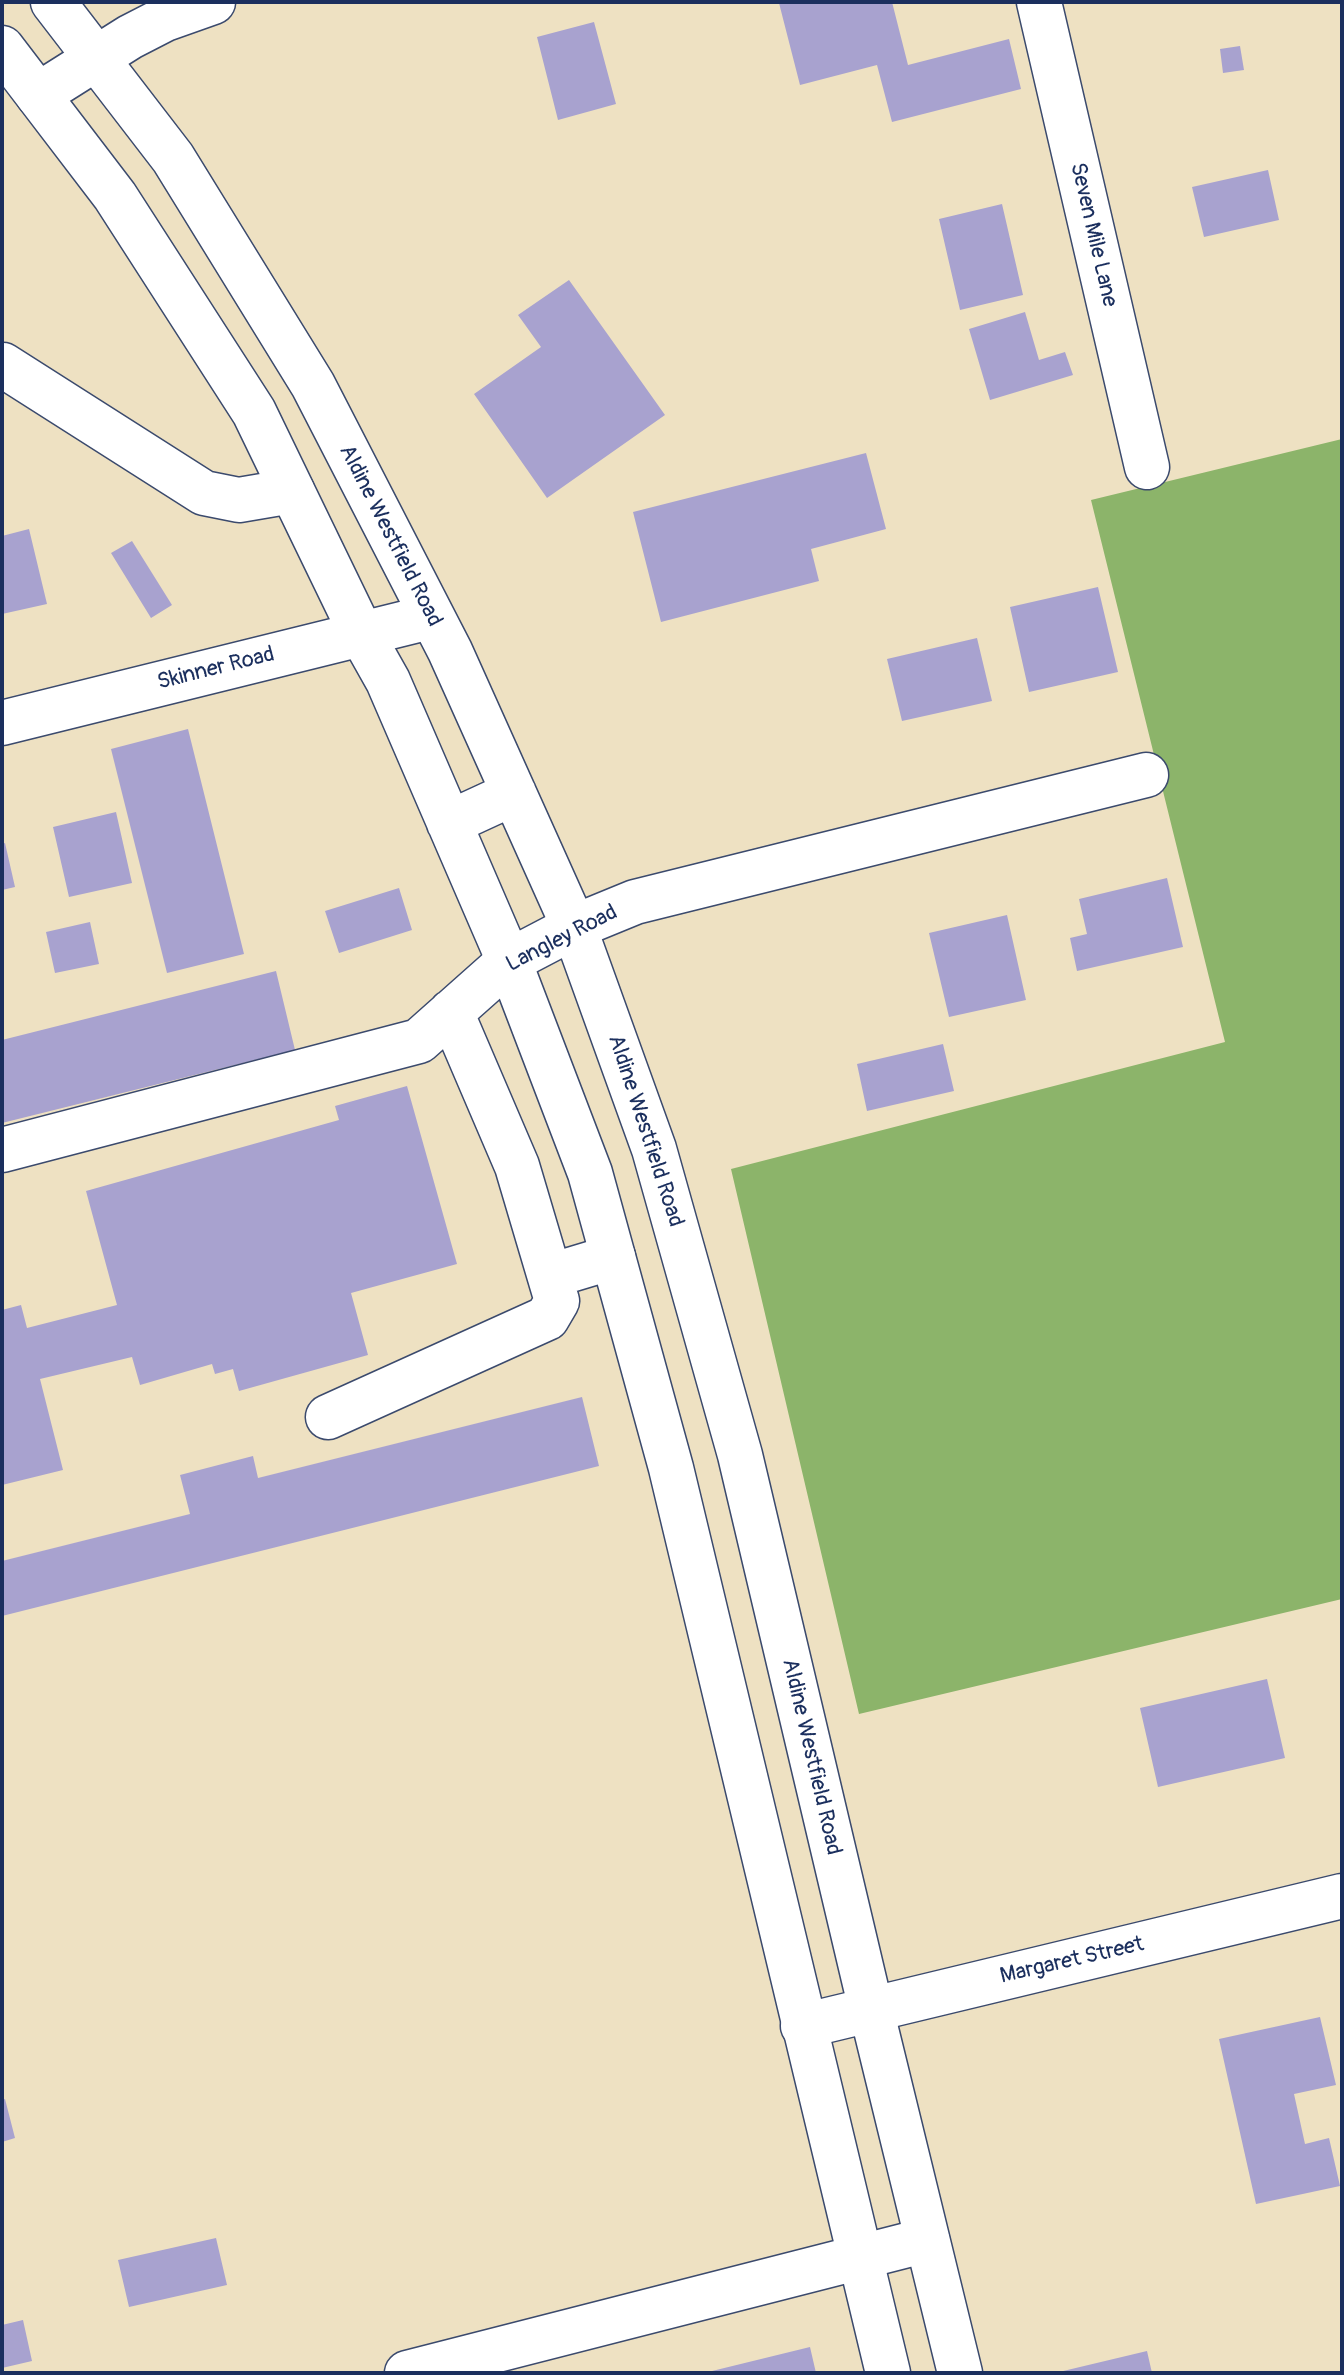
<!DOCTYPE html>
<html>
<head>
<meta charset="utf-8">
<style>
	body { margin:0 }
	#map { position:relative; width:1344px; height:2375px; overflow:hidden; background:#eee1c2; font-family:Pangolin,sans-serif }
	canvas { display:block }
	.frame { position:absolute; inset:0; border:4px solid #1b2f5e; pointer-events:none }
</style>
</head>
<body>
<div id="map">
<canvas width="1344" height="2375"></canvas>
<div class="frame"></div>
</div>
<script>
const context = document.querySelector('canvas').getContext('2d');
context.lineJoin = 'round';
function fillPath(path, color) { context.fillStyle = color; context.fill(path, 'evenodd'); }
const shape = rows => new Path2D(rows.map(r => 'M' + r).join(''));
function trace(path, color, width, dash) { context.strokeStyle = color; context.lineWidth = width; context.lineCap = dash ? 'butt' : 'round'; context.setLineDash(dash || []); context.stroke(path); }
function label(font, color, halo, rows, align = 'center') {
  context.font = font + ' Pangolin,sans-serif'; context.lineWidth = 8; context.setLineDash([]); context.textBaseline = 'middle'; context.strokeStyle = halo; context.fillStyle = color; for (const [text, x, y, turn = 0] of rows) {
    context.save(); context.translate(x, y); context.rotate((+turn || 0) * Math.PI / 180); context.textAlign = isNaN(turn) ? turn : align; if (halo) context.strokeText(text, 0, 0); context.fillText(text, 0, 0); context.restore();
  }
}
fillPath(shape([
	[1342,439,1342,1599,859,1714,731,1169,1225,1042,1091,500]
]), '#8cb46a');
fillPath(shape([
	[892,2,908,65,1009,39,1021,89,892,122,877,65,800,85,779,3],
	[594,22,616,104,558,120,537,37],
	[1240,46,1244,70,1223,73,1220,49],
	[1268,170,1279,220,1204,237,1192,187],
	[1002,204,1023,295,960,310,939,219],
	[569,280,665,415,547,498,474,394,541,347,518,315],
	[1025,312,1039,360,1065,352,1073,375,990,400,969,329],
	[866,453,886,529,811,549,819,581,661,622,633,512],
	[29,529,47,604,2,614,2,536],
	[132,541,172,605,151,618,111,553],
	[1098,587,1118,672,1029,692,1010,607],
	[977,638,992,701,902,721,887,659],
	[188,729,244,954,167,973,111,749],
	[116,812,132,883,69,897,53,827],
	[5,843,15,887,2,890,2,844],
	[1167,878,1183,947,1077,971,1070,938,1087,934,1079,899],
	[399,888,412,930,339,953,325,911],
	[1007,915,1026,1000,949,1017,929,933],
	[90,922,99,964,55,973,46,932],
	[276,971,295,1050,2,1123,2,1040],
	[943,1044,954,1091,867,1111,857,1064],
	[407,1086,457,1264,351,1293,368,1355,239,1391,233,1369,215,1374,212,1364,140,1385,132,1357,40,1379,63,1470,2,1485,2,1310,21,1305,27,1328,117,1305,86,1191,339,1120,335,1106],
	[582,1397,599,1466,2,1616,2,1561,190,1514,180,1475,253,1456,258,1478],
	[1267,1679,1285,1758,1158,1787,1140,1708],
	[1320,2017,1336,2085,1294,2094,1305,2144,1329,2138,1340,2186,1256,2204,1219,2039],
	[5,2099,15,2138,2,2142,2,2100],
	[216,2238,227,2285,129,2307,118,2260],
	[23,2320,32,2361,2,2368,2,2325],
	[810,2347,816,2373,708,2373,708,2372],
	[1147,2351,1152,2373,1059,2373,1059,2372]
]), '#a8a2cf');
const minor = shape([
	[1039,2,1147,467],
	[38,95,130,37,165,19,213,2],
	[3,365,204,493,239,500,292,491],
	[2,723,430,617],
	[2,1150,419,1041,509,961,574,927,635,902,1146,775],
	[550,1276,613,1257],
	[328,1417,547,1318,557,1301,517,1166,451,1012],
	[803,2026,1342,1896],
	[407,2373,927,2240]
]);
const major = shape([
	[53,2,173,158,313,385,450,651,574,927,654,1149,740,1455,871,2009,960,2373],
	[2,48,115,196,254,412,361,633,388,681,509,961,590,1173,671,1468,888,2373],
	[449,823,514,793]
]);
trace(minor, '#3b4a6d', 47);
trace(major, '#3b4a6d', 47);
trace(minor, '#fff', 44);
trace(major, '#fff', 44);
label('22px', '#1b2f5e', '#fff', [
	["Seven Mile Lane",1093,235,77],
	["Aldine Westfield Road",390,536,63],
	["Skinner Road",216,669,-14],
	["Langley Road",562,939,-27],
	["Aldine Westfield Road",645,1131,72],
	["Aldine Westfield Road",811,1757,77],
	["Margaret Street",1072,1961,-13]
]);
</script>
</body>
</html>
